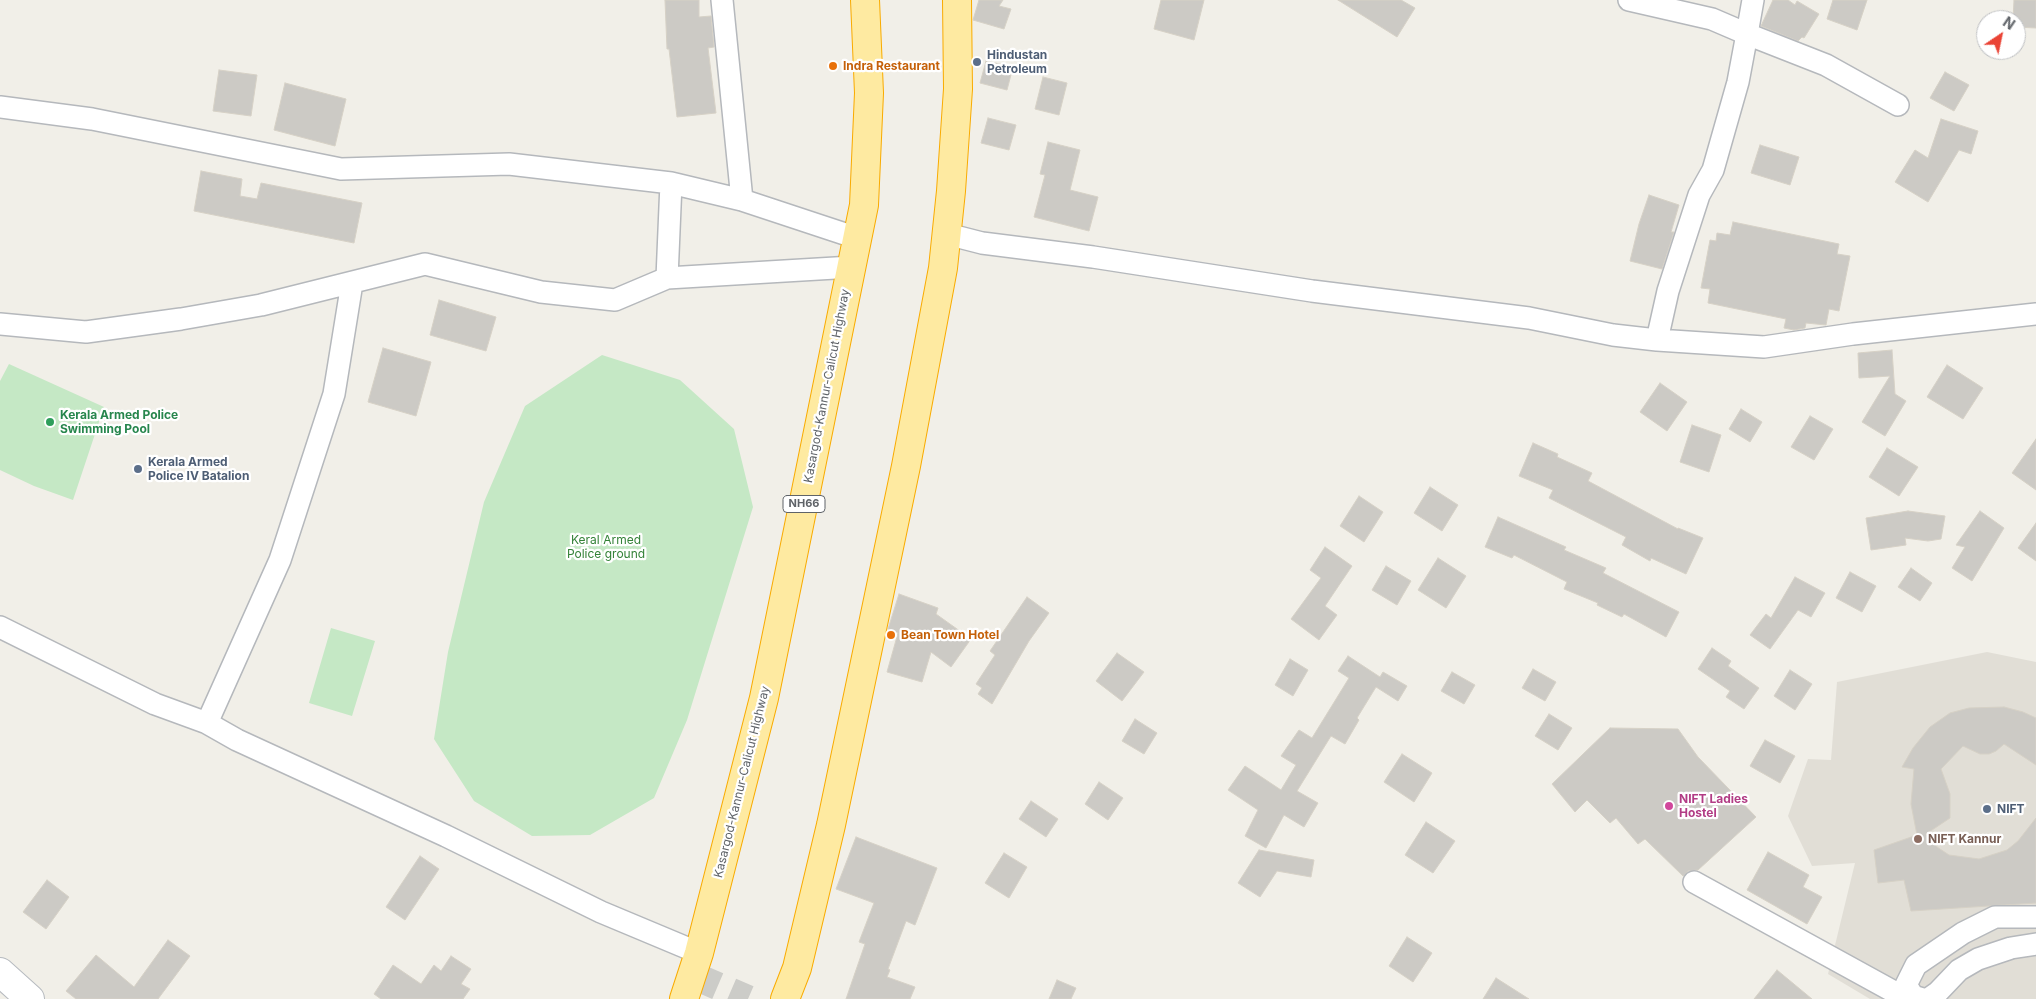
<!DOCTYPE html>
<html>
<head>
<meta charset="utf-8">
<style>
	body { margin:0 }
	#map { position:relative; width:2036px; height:999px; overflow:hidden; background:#f1efe8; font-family:Inter,sans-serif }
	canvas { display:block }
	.north { position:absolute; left:1976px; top:10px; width:50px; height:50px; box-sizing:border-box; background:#fff; border:1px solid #bfc1c3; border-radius:50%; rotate:34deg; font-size:14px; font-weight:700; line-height:20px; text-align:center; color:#5f6368 }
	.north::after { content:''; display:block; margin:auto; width:18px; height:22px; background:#ea4335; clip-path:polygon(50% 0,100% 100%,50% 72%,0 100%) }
</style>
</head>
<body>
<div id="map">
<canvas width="2036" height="999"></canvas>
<div class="north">N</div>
</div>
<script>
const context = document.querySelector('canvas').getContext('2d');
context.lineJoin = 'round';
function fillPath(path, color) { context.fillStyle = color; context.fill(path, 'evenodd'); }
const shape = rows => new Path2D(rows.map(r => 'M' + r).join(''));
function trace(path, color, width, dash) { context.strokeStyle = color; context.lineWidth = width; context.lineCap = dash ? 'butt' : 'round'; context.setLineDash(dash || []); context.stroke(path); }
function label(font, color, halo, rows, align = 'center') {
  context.font = font + ' Inter,sans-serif'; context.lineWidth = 4.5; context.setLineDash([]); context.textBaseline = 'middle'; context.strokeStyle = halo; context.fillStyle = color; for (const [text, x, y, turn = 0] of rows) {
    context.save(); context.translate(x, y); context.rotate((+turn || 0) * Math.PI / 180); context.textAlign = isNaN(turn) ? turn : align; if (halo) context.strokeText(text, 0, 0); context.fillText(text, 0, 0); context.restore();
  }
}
fillPath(shape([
	[1987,652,2036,662,2036,999,1870,999,1828,974,1855,863,1812,866,1788,816,1808,759,1831,760,1837,682]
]), '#e1ded6');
fillPath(shape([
	[602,355,680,380,734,429,753,507,687,720,654,798,590,835,532,836,474,801,434,739,448,652,484,502,525,406],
	[9,364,104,407,73,500,34,486,0,470,0,381],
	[331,628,375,641,352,716,309,703]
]), '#c5e8c5');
const building = shape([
	[665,0,699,0,699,17,711,16,714,47,708,48,716,113,677,117,669,49,667,49,665,0],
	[979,0,1003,0,999,6,1011,9,1004,29,973,20,979,0],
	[1161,0,1204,0,1194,40,1154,29,1161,0],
	[1338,0,1401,0,1415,8,1397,37,1338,0],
	[1773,0,1788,0,1795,5,1797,1,1819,14,1804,38,1802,37,1798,41,1761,26,1773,0],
	[1833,0,1867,0,1857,30,1827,19,1833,0],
	[2014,0,2036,0,2036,28,2016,27,2016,20,2013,20,2014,0],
	[986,61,1013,67,1007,90,980,83,986,61],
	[219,70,257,75,251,116,213,111,219,70],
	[1945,72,1969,85,1954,111,1930,98,1945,72],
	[1043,77,1067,83,1059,115,1035,109,1043,77],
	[285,83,346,99,335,146,274,130,285,83],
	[988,118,1016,125,1009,150,981,143,988,118],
	[1941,119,1978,131,1971,154,1959,150,1928,202,1895,182,1915,150,1928,158,1941,119],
	[1048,142,1080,150,1070,190,1098,197,1089,231,1034,217,1045,175,1040,174,1048,142],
	[1760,145,1799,157,1790,185,1751,173,1760,145],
	[201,171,242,179,240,196,257,199,261,183,362,203,354,243,194,211,201,171],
	[1649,195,1679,205,1671,232,1674,232,1662,269,1630,261,1639,224,1649,195],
	[1733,222,1839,244,1837,254,1850,256,1839,311,1829,309,1826,325,1806,323,1805,328,1794,330,1784,328,1786,319,1708,303,1710,289,1701,288,1710,240,1716,241,1717,233,1730,235,1733,222],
	[439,300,496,317,486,351,430,335,439,300],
	[383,348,431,362,416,416,368,402,383,348],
	[1892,350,1895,394,1906,401,1885,436,1862,422,1890,376,1859,378,1858,353,1892,350],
	[1947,365,1983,388,1963,419,1927,397,1947,365],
	[1660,383,1687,402,1667,431,1640,412,1660,383],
	[1741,409,1762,422,1750,442,1729,429,1741,409],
	[1810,416,1833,429,1814,460,1791,447,1810,416],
	[1692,425,1721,435,1709,472,1680,462,1692,425],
	[2036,439,2036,490,2012,473,2036,439],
	[1533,443,1558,454,1557,457,1592,473,1588,481,1678,529,1678,528,1703,538,1686,574,1651,558,1650,561,1622,545,1626,537,1549,498,1553,490,1519,476,1533,443],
	[1887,448,1918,467,1899,496,1869,477,1887,448],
	[1430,487,1458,505,1442,531,1414,513,1430,487],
	[1359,496,1383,512,1364,542,1340,526,1359,496],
	[1908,511,1945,516,1941,539,1928,541,1905,538,1906,545,1871,550,1866,518,1908,511],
	[1980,511,2004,528,1972,581,1952,568,1965,547,1956,545,1980,511],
	[1498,517,1566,547,1564,550,1606,568,1603,573,1679,612,1666,637,1624,614,1622,617,1597,605,1598,603,1564,589,1567,582,1514,555,1512,558,1485,547,1498,517],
	[2036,523,2036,561,2018,548,2036,523],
	[1325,547,1352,566,1325,606,1337,615,1319,640,1291,619,1321,578,1310,570,1325,547],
	[1438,558,1466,576,1446,608,1418,590,1438,558],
	[1386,566,1411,581,1397,605,1372,590,1386,566],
	[1911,568,1932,583,1920,601,1898,587,1911,568],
	[1850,572,1876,586,1862,612,1836,598,1850,572],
	[1795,577,1825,593,1811,617,1798,610,1770,649,1750,635,1766,614,1771,618,1795,577],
	[899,594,938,608,936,614,971,639,951,667,931,652,922,682,887,672,898,633,888,629,899,594],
	[1027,597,1049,613,1029,641,992,704,978,694,982,688,976,684,995,655,990,651,1027,597],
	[1712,648,1731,661,1728,666,1759,688,1744,709,1726,697,1730,691,1698,669,1712,648],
	[1117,653,1144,672,1122,701,1096,681,1117,653],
	[1348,656,1380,677,1383,672,1407,686,1398,701,1376,687,1357,718,1359,720,1345,744,1331,736,1297,791,1318,803,1304,827,1284,815,1266,848,1245,836,1258,810,1228,790,1245,766,1281,790,1296,765,1281,756,1299,730,1312,738,1349,678,1338,671,1348,656],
	[1290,659,1308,670,1293,696,1275,685,1290,659],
	[1533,669,1556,682,1545,701,1522,688,1533,669],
	[1790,670,1812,684,1795,710,1774,696,1790,670],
	[1452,672,1475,685,1464,704,1441,691,1452,672],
	[2004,707,2023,712,2036,718,2036,765,2004,744,1996,751,1989,754,1980,754,1963,746,1941,769,1950,794,1950,818,1926,834,1937,847,1949,855,1979,859,2007,850,2018,841,2036,818,2036,903,1911,911,1904,880,1878,883,1874,850,1917,835,1911,804,1914,769,1902,767,1913,748,1930,727,1950,713,1969,708,2004,707],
	[1549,714,1572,728,1558,750,1535,736,1549,714],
	[1135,719,1157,733,1144,754,1122,741,1135,719],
	[1610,728,1678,729,1698,757,1756,817,1698,870,1688,871,1683,876,1645,839,1638,844,1616,818,1610,823,1587,800,1575,812,1552,784,1610,728],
	[1765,740,1795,756,1780,783,1750,766,1765,740],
	[1402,754,1432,773,1414,802,1384,782,1402,754],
	[1099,782,1123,798,1108,820,1085,804,1099,782],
	[1031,801,1058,819,1046,837,1019,819,1031,801],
	[1426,822,1455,841,1433,873,1405,855,1426,822],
	[856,837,937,868,915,925,906,921,888,969,890,970,887,977,915,987,910,999,846,999,865,944,859,942,874,903,836,889,856,837],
	[1259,850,1314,860,1311,877,1277,871,1260,897,1238,883,1259,850],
	[1768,852,1809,875,1803,887,1822,897,1807,924,1747,890,1768,852],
	[1004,853,1027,867,1009,898,985,883,1004,853],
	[420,856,439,869,405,920,386,907,420,856],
	[47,880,69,897,46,929,23,912,47,880],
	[1407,937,1432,953,1413,982,1389,966,1407,937],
	[168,940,190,956,158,999,76,999,66,991,96,955,134,987,168,940],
	[451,956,471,969,461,984,470,989,463,999,381,999,374,994,393,965,421,984,434,965,441,971,451,956],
	[1777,970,1812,999,1754,999,1777,970],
	[1496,978,1529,999,1483,999,1496,978],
	[1057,980,1076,988,1071,999,1049,999,1057,980]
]);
fillPath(building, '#cccac5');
trace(building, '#d6d1c6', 1);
trace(shape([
	[692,975,748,999]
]), '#ccccc8', 28, [28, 14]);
const minor = shape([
	[722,0,742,200],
	[1629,0,1712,19,1747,34,1753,0],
	[0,107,92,119,341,169,509,164,671,183,742,200,857,238],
	[947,234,982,243,1093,257,1312,291,1529,318,1613,335,1657,340,1668,291,1699,195,1713,170,1738,82,1747,34,1826,65,1898,105],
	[667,278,852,267],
	[0,324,86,332,181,319,261,305,425,264,541,292,615,300,667,278,671,183],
	[1657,340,1764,347,1853,334,2036,314],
	[0,627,155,704,207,723,237,740,446,836,601,912,699,953],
	[207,723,280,560,334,394,352,283],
	[1694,882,1907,999],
	[1923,999,1913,996,1906,985,1916,965,1963,933,1995,917,2036,917],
	[1928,999,1938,992,1959,970,1978,959,2011,948,2036,944]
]);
const secondary = shape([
	[0,972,30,999]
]);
const trunk = shape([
	[684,999,699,953,764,698,864,205,869,93,865,0],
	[785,999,797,968,831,825,906,466,943,268,951,191,958,89,957,0]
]);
trace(minor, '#b5b8bc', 24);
trace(secondary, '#b6babf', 30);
trace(trunk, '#f9ab00', 30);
trace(minor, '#fff', 21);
trace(secondary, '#fff', 28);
trace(trunk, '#feeaa1', 28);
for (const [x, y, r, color] of [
	[977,62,5,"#5c6f8a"],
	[833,66,5,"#e8710a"],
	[50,422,5,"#2e9e5b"],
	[138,469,5,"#5c6f8a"],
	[891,635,5,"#e8710a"],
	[1669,806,5,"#d1479c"],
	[1987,809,5,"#5c6f8a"],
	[1918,839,5,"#8d6e63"]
]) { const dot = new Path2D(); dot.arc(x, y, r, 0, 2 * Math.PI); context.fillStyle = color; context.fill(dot); trace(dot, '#fff', 2); }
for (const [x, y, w] of [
	[804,504,42]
]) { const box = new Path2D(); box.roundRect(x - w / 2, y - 8.5, w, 17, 4); context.fillStyle = '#fff'; context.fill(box); trace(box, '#5f6368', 1); }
label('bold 11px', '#5f6368', null, [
	["NH66",804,504]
]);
label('bold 12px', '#4e5e75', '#fff', [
	["Hindustan",987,55],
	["Petroleum",987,69],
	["Kerala Armed",148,462],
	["Police IV Batalion",148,476],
	["NIFT",1997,809]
], 'left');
label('bold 12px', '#c56008', '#fff', [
	["Indra Restaurant",843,66],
	["Bean Town Hotel",901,635]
], 'left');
label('12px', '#5f6368', '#fff', [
	["Kasargod-Kannur-Calicut Highway",827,386,-79],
	["Kasargod-Kannur-Calicut Highway",742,782,-76]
]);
label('bold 12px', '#27864d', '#fff', [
	["Kerala Armed Police",60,415],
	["Swimming Pool",60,429]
], 'left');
label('12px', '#348238', '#fff', [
	["Keral Armed",606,540],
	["Police ground",606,554]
]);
label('bold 12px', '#b23c85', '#fff', [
	["NIFT Ladies",1679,799],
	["Hostel",1679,813]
], 'left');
label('bold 12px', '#785e54', '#fff', [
	["NIFT Kannur",1928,839]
], 'left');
</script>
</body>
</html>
